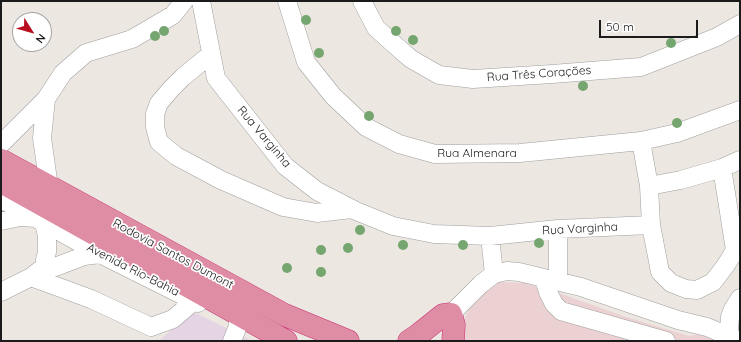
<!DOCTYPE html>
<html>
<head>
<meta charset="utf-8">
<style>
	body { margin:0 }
	#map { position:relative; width:741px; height:342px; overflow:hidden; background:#ece7e1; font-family:Quicksand,sans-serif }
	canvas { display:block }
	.frame { position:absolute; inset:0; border:2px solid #1b1b1b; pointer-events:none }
	.north { position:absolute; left:12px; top:12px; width:40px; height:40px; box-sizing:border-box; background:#fff; border:1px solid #a4a4a4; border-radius:50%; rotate:127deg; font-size:11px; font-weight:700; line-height:16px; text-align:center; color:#1b1b1b }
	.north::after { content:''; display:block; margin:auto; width:14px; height:18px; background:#b80e20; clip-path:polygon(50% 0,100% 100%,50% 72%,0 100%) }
	.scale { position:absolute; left:599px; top:20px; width:99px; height:18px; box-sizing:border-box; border:2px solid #1b1b1b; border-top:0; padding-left:5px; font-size:12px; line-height:14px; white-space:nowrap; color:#1b1b1b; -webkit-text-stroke:3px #fff; paint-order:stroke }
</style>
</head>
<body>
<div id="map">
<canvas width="741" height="342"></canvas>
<div class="frame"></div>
<div class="north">N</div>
<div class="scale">50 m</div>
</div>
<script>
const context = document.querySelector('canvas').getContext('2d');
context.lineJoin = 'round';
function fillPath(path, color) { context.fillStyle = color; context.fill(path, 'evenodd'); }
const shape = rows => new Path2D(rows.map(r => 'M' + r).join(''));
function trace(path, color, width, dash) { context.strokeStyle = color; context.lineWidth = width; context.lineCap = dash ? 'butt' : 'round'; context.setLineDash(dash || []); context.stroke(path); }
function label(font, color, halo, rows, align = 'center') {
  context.font = font + ' Quicksand,sans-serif'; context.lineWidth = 3.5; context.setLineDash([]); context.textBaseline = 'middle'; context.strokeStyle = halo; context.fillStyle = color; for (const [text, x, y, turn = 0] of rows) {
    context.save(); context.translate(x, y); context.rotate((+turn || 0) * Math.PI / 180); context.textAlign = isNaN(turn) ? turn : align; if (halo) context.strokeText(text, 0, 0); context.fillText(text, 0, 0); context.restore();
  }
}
fillPath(shape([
	[497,282,525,283,559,293,623,316,689,336,716,332,740,307,740,341,457,341,457,333,476,296]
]), '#ecd1d3');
fillPath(shape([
	[192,311,252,341,159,341]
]), '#e5d4e3');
const minor = shape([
	[201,1,216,78,285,166,317,191,356,211,393,226,434,234,490,236,558,229,651,225],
	[287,1,306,62,333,96,366,127,399,144,435,154,520,153,641,141,677,133,740,110],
	[362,1,376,28,396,46,411,59,439,75,473,79,552,74,641,67,717,37,740,24],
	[211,54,183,77,171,89,159,103,155,114,155,127,159,142,176,156,221,180,283,207,317,213,352,209],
	[46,99,42,138,49,187],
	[641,141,649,186,651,225,660,272,671,283,686,289,697,290,713,282,726,265,740,242],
	[1,144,46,99,63,73,86,53,132,39,173,15,184,1],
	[722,168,735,250],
	[649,186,681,180,722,168,740,160],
	[1,199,100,254,198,303],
	[1,221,20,217,36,218],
	[44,222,47,236,47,252,45,260,48,265],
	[490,236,494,274],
	[48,265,55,267,84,256,100,254],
	[31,277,91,299,151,327,173,319,194,301,201,294],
	[544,278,548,292,554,304,561,311,666,341],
	[558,281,558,229],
	[1,292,31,277,40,270],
	[451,314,481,284,494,274,507,271,519,272,581,287,678,320,707,327,740,341],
	[730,336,729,329,730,317,733,309,740,298],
	[232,341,238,326,238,318,237,314]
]);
const highway = shape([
	[1,160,285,315,348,341],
	[1,182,286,341],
	[409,341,418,335,443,315,451,314,454,325,453,341]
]);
trace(minor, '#9f9f9f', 19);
trace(highway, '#c92f74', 23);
trace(minor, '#fff', 18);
trace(highway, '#df8da5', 22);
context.fillStyle = '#75a66f';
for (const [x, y] of [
	[306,20],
	[164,31],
	[396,31],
	[155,36],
	[413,40],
	[671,43],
	[319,53],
	[583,86],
	[369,116],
	[677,123],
	[360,230],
	[539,243],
	[403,245],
	[463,245],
	[348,248],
	[321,250],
	[287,268],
	[321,272]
]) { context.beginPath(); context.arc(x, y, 5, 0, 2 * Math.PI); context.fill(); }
label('12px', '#1b1b1b', '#fff', [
	["Rua Três Corações",539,74,-4],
	["Rua Varginha",264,137,50],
	["Rua Almenara",477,153],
	["Rua Varginha",580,229,-3],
	["Rodovia Santos Dumont",173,254,28],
	["Avenida Rio-Bahia",133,270,27]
]);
</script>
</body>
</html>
